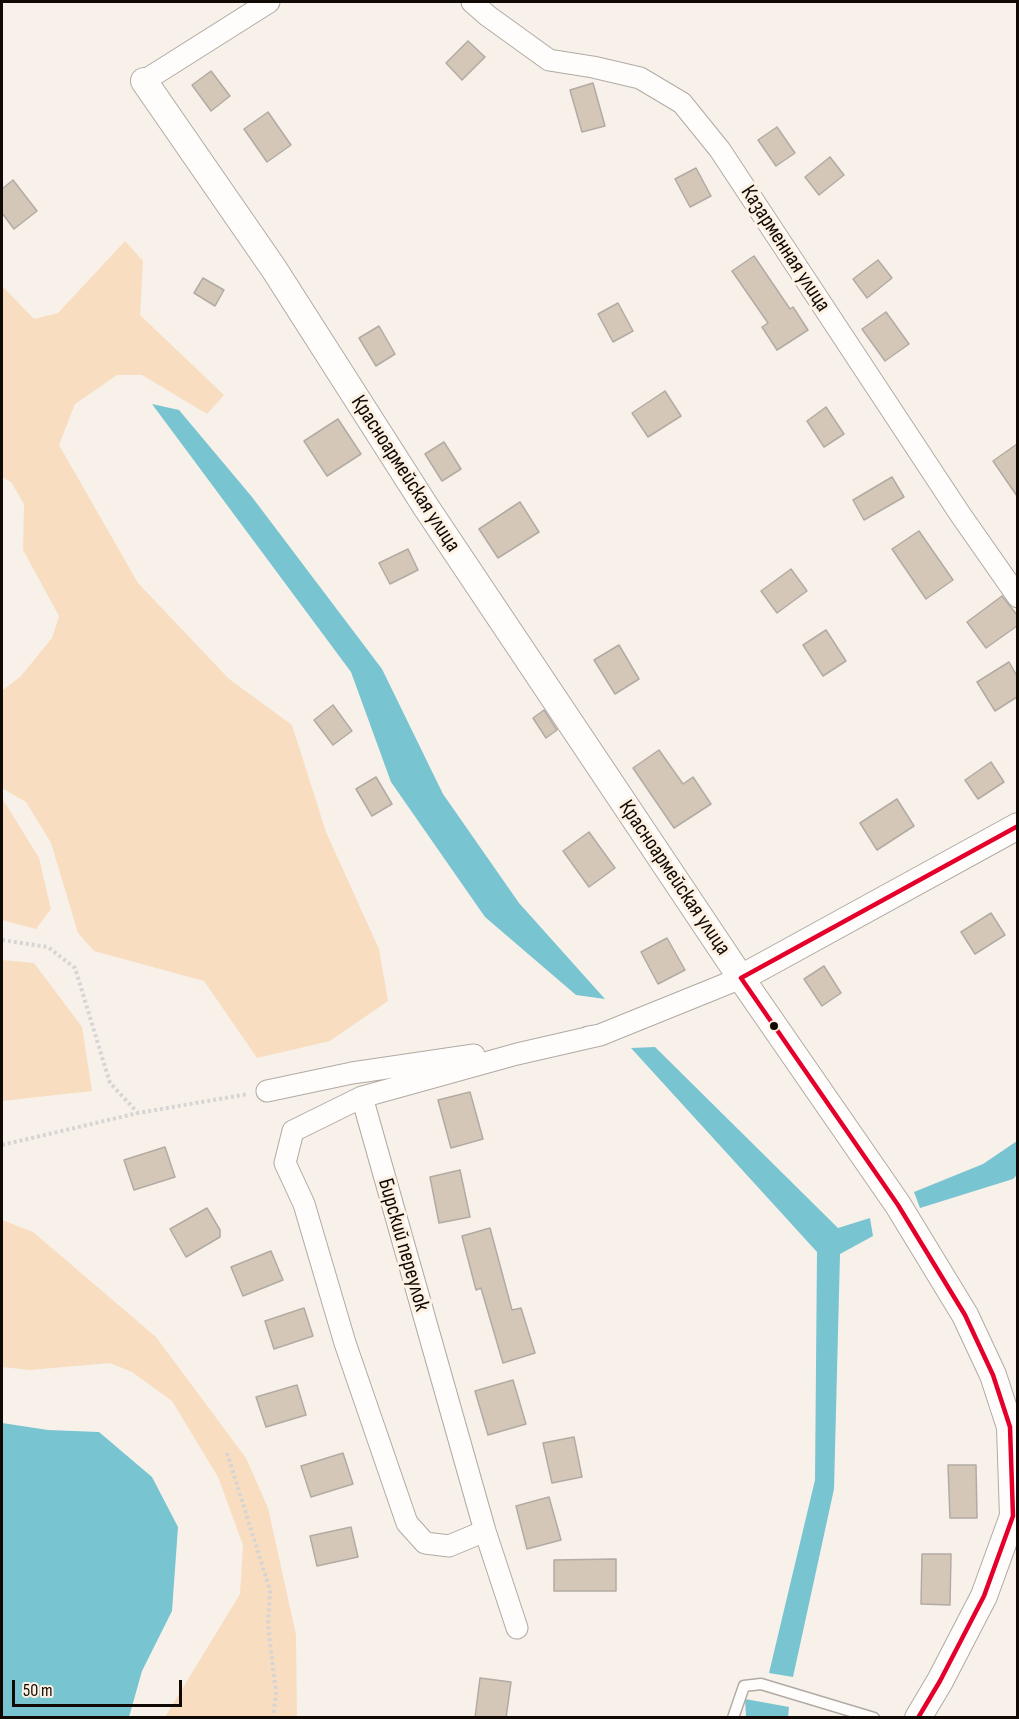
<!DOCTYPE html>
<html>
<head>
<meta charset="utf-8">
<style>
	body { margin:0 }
	#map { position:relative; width:1019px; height:1719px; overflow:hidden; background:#f7f1ea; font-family:"Sofia Sans Condensed",sans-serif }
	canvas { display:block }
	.frame { position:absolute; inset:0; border:3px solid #110a04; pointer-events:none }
	.scale { position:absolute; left:12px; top:1680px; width:170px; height:27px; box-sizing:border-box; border:3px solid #110a04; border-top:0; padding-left:8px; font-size:18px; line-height:21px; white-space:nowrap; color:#110a04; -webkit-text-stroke:4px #fdf1e4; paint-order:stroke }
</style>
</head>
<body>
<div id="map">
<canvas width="1019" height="1719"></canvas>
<div class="frame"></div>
<div class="scale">50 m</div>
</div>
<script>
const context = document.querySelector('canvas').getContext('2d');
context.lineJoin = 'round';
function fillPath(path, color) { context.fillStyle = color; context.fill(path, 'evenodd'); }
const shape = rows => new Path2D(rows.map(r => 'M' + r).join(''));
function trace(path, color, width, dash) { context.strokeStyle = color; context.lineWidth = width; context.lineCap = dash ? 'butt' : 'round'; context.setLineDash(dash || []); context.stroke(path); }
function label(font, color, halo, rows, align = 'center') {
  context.font = font + ' "Sofia Sans Condensed",sans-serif'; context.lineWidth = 6; context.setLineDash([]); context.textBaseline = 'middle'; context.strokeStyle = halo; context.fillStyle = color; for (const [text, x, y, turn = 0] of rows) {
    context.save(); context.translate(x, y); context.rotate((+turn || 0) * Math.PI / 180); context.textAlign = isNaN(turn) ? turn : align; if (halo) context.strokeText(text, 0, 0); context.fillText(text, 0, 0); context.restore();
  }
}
fillPath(shape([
	[125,241,143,261,140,315,224,395,207,414,142,375,117,375,75,404,59,445,138,583,229,679,292,725,326,832,379,949,388,1001,330,1041,257,1058,204,981,94,951,78,933,51,843,26,802,2,788,2,691,21,676,52,638,59,616,23,550,24,504,11,482,2,477,2,286,34,319,58,313],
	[2,798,39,858,51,909,36,929,2,920],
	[2,960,34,963,82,1027,92,1091,2,1101],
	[2,1220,33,1232,156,1337,246,1458,268,1508,296,1635,297,1717,165,1717,240,1594,243,1545,218,1477,172,1401,132,1372,110,1363,30,1370,2,1367]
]), '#f8ddc0');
fillPath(shape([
	[152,404,179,410,252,497,382,669,443,794,519,903,605,999,576,995,485,917,391,782,351,672],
	[655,1047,838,1228,870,1218,873,1236,840,1254,834,1489,793,1677,769,1673,815,1480,817,1252,631,1048],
	[1017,1141,1017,1175,1013,1179,920,1208,914,1192,983,1164],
	[2,1423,48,1430,99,1432,152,1477,178,1527,172,1611,142,1671,129,1717,2,1717],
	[745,1699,789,1707,788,1717,746,1717]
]), '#79c4d1');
const building = shape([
	[468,41,485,57,462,80,446,63,468,41],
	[211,71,230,96,211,111,192,85,211,71],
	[593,83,605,126,582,132,570,90,593,83],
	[268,112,291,145,267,162,244,129,268,112],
	[777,127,795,153,776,166,758,140,777,127],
	[830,157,844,175,819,195,805,177,830,157],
	[696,168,711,196,690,207,675,179,696,168],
	[13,180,37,211,14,229,2,213,2,189,13,180],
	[754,256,790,309,793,307,808,330,777,350,762,327,768,323,732,271,754,256],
	[878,260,892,278,867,298,853,279,878,260],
	[203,278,224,290,215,306,194,293,203,278],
	[618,303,633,331,613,342,598,314,618,303],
	[886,312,909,344,885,361,862,329,886,312],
	[379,326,395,354,376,366,359,338,379,326],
	[665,391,681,416,648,437,632,413,665,391],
	[826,407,844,434,824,447,807,421,826,407],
	[338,419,361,454,327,476,304,441,338,419],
	[444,442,461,469,442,481,425,454,444,442],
	[1017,444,1017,496,993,461,1017,444],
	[892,477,904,497,864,520,853,500,892,477],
	[520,502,539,532,498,558,479,529,520,502],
	[919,531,953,580,926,599,892,549,919,531],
	[408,549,418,570,390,584,379,563,408,549],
	[791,569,807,591,777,613,761,591,791,569],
	[1002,596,1017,615,1017,626,986,648,967,622,1002,596],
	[826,630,846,661,823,676,803,645,826,630],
	[619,645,639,679,615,694,594,660,619,645],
	[1009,662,1017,676,1017,697,995,711,977,682,1009,662],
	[333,705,352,731,333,745,314,720,333,705],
	[544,710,557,730,546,738,533,718,544,710],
	[659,750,683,784,693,777,711,804,674,828,633,768,659,750],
	[991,762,1004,782,978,799,965,780,991,762],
	[376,777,392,804,372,816,356,789,376,777],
	[897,799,914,826,877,850,860,823,897,799],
	[589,832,615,868,589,887,563,851,589,832],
	[991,913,1005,935,975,954,961,932,991,913],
	[667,938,685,970,658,984,641,952,667,938],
	[824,966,841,993,822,1006,804,979,824,966],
	[470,1092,483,1139,451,1148,438,1100,470,1092],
	[165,1147,175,1177,134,1190,124,1160,165,1147],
	[460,1170,470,1217,439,1223,430,1177,460,1170],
	[207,1208,220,1230,220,1237,186,1257,170,1229,207,1208],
	[490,1228,512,1310,521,1308,535,1353,503,1363,481,1288,476,1290,462,1236,490,1228],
	[271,1251,283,1280,243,1296,231,1267,271,1251],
	[304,1308,313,1336,274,1349,265,1321,304,1308],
	[513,1380,526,1424,488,1435,475,1391,513,1380],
	[297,1385,306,1415,266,1427,256,1397,297,1385],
	[574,1437,582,1477,552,1483,543,1443,574,1437],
	[343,1453,353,1484,311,1497,301,1466,343,1453],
	[948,1465,976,1465,977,1518,950,1518,948,1465],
	[549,1497,561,1540,527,1549,516,1506,549,1497],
	[351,1527,358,1557,317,1566,310,1536,351,1527],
	[922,1554,951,1554,950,1605,921,1604,922,1554],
	[616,1559,616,1591,554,1591,554,1560,616,1559],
	[480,1678,511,1682,506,1718,475,1718,480,1678]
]);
fillPath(building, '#d4c7b8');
trace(building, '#b2aba4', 1.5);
const service = shape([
	[733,1718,744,1686,761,1684,874,1718]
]);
const minor = shape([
	[472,2,488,16,549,60,593,67,640,78,682,103,720,150,960,514,1018,597],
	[144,81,269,2],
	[588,1037,600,1035,741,978],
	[267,1091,352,1073,474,1055],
	[362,1097,293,1131,285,1163,304,1204,345,1343,407,1523,425,1543,449,1546,485,1531],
	[517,1628,485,1531,362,1097,517,1054,600,1035]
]);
const tertiary = shape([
	[144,81,274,269,426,507,741,978,898,1205,965,1315,993,1375,1010,1427,1013,1516,984,1596,940,1681,918,1718],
	[741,978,1018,826]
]);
trace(service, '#b1aaa3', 13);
trace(minor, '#b1aaa3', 23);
trace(tertiary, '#b1aaa3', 28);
trace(shape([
	[2,940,48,947,75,968,110,1083,138,1113],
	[2,1145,138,1113,248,1094],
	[227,1453,270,1590,268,1625,276,1693,273,1718]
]), '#d7d5d3', 4, [3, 3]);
trace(service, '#fefdfc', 10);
trace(minor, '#fefdfc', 21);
trace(tertiary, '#fefdfc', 26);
trace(shape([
	[918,1718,940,1681,984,1596,1013,1516,1010,1427,993,1375,965,1315,898,1205,741,978,1018,826]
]), '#e4002b', 4.5);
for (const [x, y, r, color] of [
	[774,1026,5,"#110a04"]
]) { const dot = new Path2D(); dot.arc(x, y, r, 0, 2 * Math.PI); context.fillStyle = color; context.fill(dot); trace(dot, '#fdf1e4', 2); }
label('22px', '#110a04', '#fdf1e4', [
	["Казарменная улица",785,249,57],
	["Красноармейская улица",405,474,57],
	["Красноармейская улица",674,878,56],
	["Бирский переулок",403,1245,74]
]);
</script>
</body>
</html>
